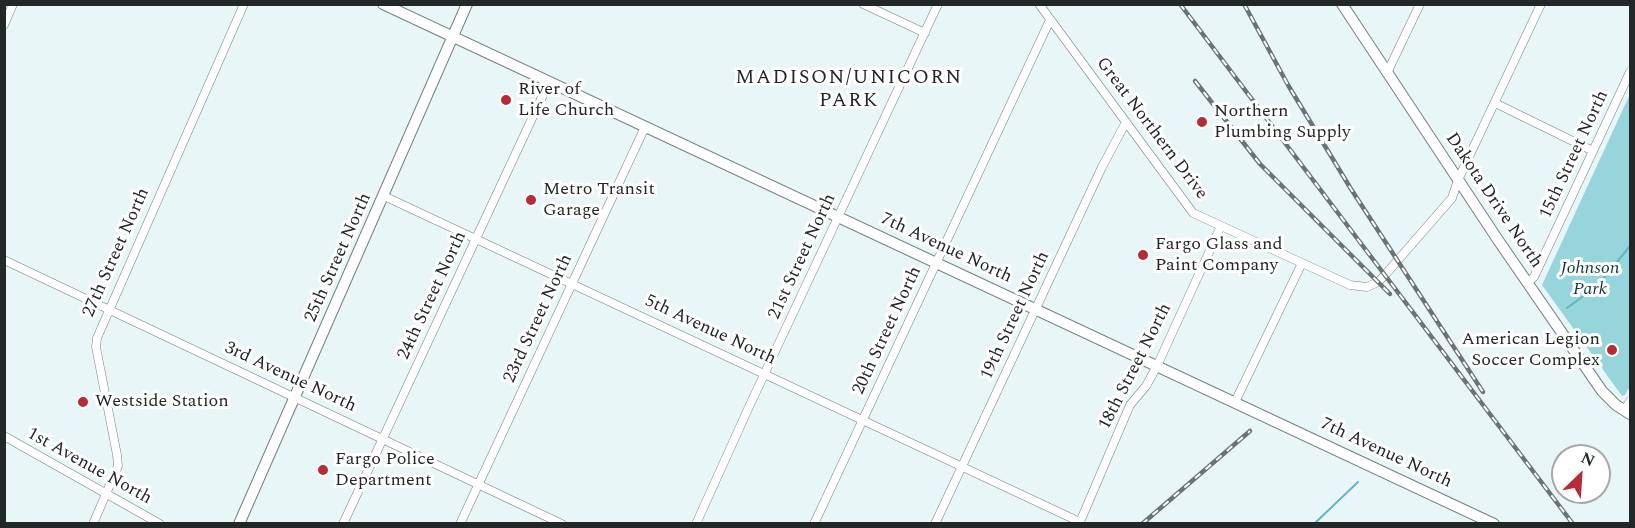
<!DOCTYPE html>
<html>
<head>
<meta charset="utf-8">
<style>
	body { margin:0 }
	#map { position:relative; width:1635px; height:528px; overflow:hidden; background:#e9f6f8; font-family:Spectral,serif }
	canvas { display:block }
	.frame { position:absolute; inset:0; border:6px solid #222727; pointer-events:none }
	.north { position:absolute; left:1551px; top:444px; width:60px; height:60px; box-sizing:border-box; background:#fff; border:2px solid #a7a9a9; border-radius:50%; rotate:25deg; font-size:16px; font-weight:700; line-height:24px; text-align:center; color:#222727 }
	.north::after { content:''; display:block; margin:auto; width:21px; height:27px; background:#ba2a35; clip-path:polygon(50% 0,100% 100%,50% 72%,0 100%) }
</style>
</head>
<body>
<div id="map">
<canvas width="1635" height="528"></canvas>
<div class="frame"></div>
<div class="north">N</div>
</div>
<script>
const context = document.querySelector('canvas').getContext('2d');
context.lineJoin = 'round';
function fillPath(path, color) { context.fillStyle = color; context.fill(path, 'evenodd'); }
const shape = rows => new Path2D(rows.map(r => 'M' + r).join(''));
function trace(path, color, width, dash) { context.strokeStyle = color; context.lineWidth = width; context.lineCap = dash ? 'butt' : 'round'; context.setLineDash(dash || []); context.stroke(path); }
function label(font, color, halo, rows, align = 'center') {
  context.font = font + ' Spectral,serif'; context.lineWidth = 6; context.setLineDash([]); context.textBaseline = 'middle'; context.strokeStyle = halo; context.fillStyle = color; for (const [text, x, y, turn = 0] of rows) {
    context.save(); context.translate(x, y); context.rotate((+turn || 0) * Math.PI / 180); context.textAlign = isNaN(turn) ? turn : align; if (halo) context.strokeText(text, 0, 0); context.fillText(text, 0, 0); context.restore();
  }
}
fillPath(shape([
	[1630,94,1630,386,1625,395,1622,396,1542,285]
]), '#97d5dd');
trace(shape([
	[1567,308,1589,292,1603,279,1630,246],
	[1314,524,1358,482]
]), '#60b6c1', 2);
const street = shape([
	[863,4,925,33],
	[1039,4,1193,213,1350,285,1367,287,1378,282,1385,275,1452,198,1458,180,1541,4],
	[4,25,13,4],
	[1387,73,1420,4],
	[1495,103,1593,151],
	[384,196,1080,522,1130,405,1146,386,1157,366,1221,226],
	[4,260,562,524],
	[1528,282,1534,277,1630,72],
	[1235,402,1302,263],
	[1624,411,1630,401],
	[4,436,160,524],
	[93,524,118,466,117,455,96,347,97,338,244,4],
	[343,524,549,82],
	[460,524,645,127],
	[696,524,748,409,938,4],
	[814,524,1050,20],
	[935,524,1102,167,1126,122]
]);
const secondary = shape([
	[383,4,1494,524],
	[1342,4,1498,240,1602,391,1616,405,1630,414],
	[239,524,467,4]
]);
trace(street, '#747f81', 9);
trace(secondary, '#747f81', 12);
trace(street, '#fff', 8);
trace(secondary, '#fff', 10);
const rail = shape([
	[1180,4,1573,524],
	[1244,4,1288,85,1351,189,1483,392],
	[1195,81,1260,164,1390,294],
	[1142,524,1250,431]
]);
trace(rail, '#6b7374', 4.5);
trace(rail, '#fff', 2, [7]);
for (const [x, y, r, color] of [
	[506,100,6,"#ba2a35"],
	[1202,122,6,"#ba2a35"],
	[531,200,6,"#ba2a35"],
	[1143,255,6,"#ba2a35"],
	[1612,350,6,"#ba2a35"],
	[83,402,6,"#ba2a35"],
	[323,470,6,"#ba2a35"]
]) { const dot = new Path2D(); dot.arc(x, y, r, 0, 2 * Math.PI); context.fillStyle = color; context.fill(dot); trace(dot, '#fff', 2); }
label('18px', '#222727', '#fff', [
	["River of",518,90],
	["Life Church",518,111],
	["Northern",1214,112],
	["Plumbing Supply",1214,133],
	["Metro Transit",543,190],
	["Garage",543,211],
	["Fargo Glass and",1155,245],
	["Paint Company",1155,266],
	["American Legion",1600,340,"right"],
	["Soccer Complex",1600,361,"right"],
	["Westside Station",95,402],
	["Fargo Police",335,460],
	["Department",335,481]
], 'left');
label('18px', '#222727', '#fff', [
	["Great Northern Drive",1151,129,53],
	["15th Street North",1575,155,-65],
	["Dakota Drive North",1493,201,56],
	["7th Avenue North",946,249,25],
	["27th Street North",117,253,-66],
	["21st Street North",803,257,-65],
	["25th Street North",339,258,-66],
	["24th Street North",433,296,-65],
	["19th Street North",1016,316,-65],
	["23rd Street North",539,319,-65],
	["5th Avenue North",710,331,25],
	["20th Street North",888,331,-65],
	["18th Street North",1136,367,-63],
	["3rd Avenue North",290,378,25],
	["7th Avenue North",1386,454,25],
	["1st Avenue North",89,467,29]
]);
label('italic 18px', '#10393e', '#fff', [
	["Johnson",1590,269],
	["Park",1590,290]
]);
context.letterSpacing = '1.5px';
label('20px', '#222727', '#fff', [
	["MADISON/UNICORN",849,79],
	["PARK",849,102]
]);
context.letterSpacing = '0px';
</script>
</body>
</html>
